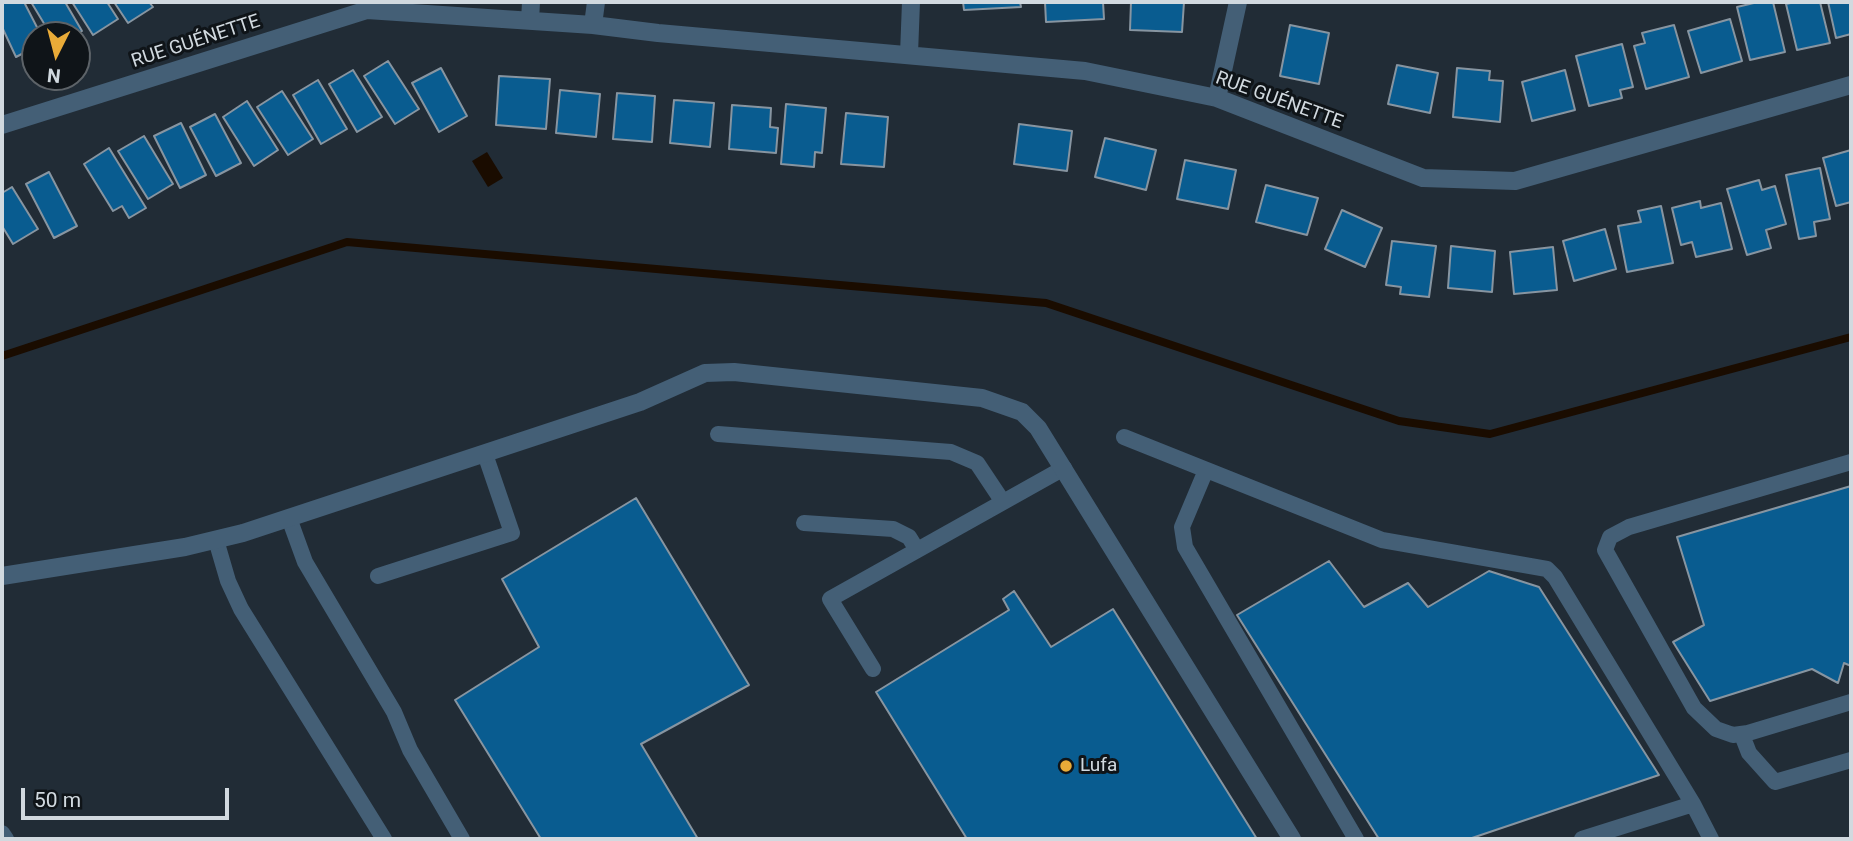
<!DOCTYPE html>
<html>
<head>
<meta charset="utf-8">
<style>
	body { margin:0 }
	#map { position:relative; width:1853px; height:841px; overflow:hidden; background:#212c36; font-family:Roboto,sans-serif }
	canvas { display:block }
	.frame { position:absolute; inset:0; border:4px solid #d1d9df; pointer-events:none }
	.north { position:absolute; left:21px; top:21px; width:70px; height:70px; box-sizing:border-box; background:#0f1418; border:2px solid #5d6368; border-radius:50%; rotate:186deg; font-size:19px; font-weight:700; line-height:28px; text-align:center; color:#d1d9df }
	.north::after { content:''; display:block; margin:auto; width:24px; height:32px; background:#e9ab38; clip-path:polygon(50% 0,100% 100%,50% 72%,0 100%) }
	.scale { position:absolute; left:21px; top:788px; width:208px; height:32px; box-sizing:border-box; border:4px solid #d1d9df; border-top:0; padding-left:9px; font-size:21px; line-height:24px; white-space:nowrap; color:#d1d9df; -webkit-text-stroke:5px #0f1418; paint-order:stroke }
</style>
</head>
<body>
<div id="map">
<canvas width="1853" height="841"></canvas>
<div class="frame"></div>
<div class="north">N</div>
<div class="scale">50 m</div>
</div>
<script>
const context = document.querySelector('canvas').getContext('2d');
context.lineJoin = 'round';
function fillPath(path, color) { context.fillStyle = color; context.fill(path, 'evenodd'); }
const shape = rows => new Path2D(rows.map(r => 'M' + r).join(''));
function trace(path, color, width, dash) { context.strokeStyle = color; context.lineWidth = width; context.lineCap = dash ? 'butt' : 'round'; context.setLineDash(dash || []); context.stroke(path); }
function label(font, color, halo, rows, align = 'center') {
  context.font = font + ' Roboto,sans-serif'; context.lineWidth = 6; context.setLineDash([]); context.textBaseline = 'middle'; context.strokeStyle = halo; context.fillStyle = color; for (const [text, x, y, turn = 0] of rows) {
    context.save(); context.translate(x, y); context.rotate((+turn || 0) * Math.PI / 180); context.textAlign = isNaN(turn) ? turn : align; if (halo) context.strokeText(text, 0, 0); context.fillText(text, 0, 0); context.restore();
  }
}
fillPath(shape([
	[487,152,503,178,488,187,472,161]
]), '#1a0c00');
trace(shape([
	[2,356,347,242,1046,303,1399,421,1490,434,1851,337]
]), '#1a0c00', 8);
const building = shape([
	[2,2,24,2,41,35,35,35,35,47,16,57,2,27,2,2],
	[31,2,65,2,82,31,75,35,51,35,31,2],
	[72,2,107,2,118,19,93,35,72,2],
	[114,2,149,2,153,7,128,23,114,2],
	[963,2,1020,2,1021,7,964,10,963,2],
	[1045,2,1103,2,1104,19,1046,22,1045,2],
	[1131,2,1184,2,1182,32,1130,30,1131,2],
	[1758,2,1773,2,1785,52,1750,60,1737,7,1758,2],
	[1795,2,1820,2,1830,43,1797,50,1786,4,1795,2],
	[1828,2,1851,2,1851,34,1836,38,1828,2],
	[1730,19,1742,61,1701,73,1688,31,1730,19],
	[1290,25,1329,33,1319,84,1280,76,1290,25],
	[1674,25,1689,77,1646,89,1634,46,1645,43,1642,33,1674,25],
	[1622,44,1633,87,1620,90,1622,98,1589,106,1576,56,1622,44],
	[388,61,419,109,395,124,364,76,388,61],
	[1397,65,1438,73,1430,113,1388,104,1397,65],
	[441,68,467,116,439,132,412,83,441,68],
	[1457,68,1490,71,1489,80,1503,81,1500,122,1453,117,1457,68],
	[353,70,382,117,357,132,329,84,353,70],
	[1565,70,1575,110,1532,121,1522,82,1565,70],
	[499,76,550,79,546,129,496,125,499,76],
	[318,80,347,129,321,144,293,95,318,80],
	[560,90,600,94,596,137,556,133,560,90],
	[282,91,313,139,288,155,257,107,282,91],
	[617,93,655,96,652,142,613,139,617,93],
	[674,100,714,103,710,147,670,143,674,100],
	[247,101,278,150,254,166,223,117,247,101],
	[786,104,826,108,822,153,815,152,814,167,781,164,786,104],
	[732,105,771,108,770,127,778,128,776,153,729,149,732,105],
	[846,113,888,117,884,167,841,164,846,113],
	[215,114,241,163,216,176,190,127,215,114],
	[181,123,206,175,180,188,154,136,181,123],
	[1019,124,1072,131,1067,171,1014,164,1019,124],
	[144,136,173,184,148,199,118,151,144,136],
	[1105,138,1156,150,1146,190,1095,177,1105,138],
	[109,148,146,208,129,218,122,206,113,211,84,164,109,148],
	[1851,150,1851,202,1836,206,1823,158,1851,150],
	[1185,160,1236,170,1228,209,1177,199,1185,160],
	[1820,168,1830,219,1814,222,1816,236,1799,239,1786,175,1820,168],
	[49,172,77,226,54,238,26,184,49,172],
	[1759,180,1762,190,1775,186,1786,224,1766,230,1771,248,1747,255,1727,189,1759,180],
	[1266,185,1318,198,1307,235,1256,222,1266,185],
	[12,187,38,229,13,244,2,226,2,193,12,187],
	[1700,201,1701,208,1721,203,1732,249,1696,257,1692,242,1681,245,1672,208,1700,201],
	[1661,206,1673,263,1627,272,1618,226,1641,222,1638,211,1661,206],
	[1342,210,1382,228,1365,267,1325,249,1342,210],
	[1605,229,1616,269,1574,281,1563,241,1605,229],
	[1392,241,1436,246,1429,297,1400,294,1401,287,1386,285,1392,241],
	[1451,246,1495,251,1492,292,1448,288,1451,246],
	[1553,247,1557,290,1514,294,1510,252,1553,247],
	[1851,486,1851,666,1844,663,1838,683,1812,669,1710,701,1673,642,1704,625,1677,537,1851,486],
	[636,498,749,685,641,744,698,839,541,839,455,700,539,647,502,579,636,498],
	[1329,561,1364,607,1408,583,1428,607,1489,571,1539,587,1659,775,1469,839,1379,839,1237,615,1329,561],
	[1014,591,1051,647,1113,609,1257,839,967,839,876,692,1009,610,1003,599,1014,591]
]);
fillPath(building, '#095c90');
trace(building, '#8795a1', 2);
trace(shape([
	[718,434,951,452,977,463,1003,502],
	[1124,437,1382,540,1547,569,1555,577,1693,804],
	[1851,462,1629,527,1610,537,1605,550,1694,708,1716,729,1733,735,1748,733,1851,702],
	[1206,470,1182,527,1185,547,1356,839],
	[289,518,305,562,394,712,410,750,462,839],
	[804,523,893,529,909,537,917,550],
	[216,540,228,581,241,609,384,839],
	[378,576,512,533,485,454],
	[873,669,830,599,1064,468],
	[1742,735,1749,753,1775,782,1851,760],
	[2,833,6,839],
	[1582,839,1693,804,1711,839]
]), '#445f76', 16);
trace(shape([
	[530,21,531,2],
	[593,25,596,2],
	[909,54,911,2],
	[1217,98,1238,2],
	[2,125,367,10,593,25,658,33,1085,71,1217,98,1423,178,1515,181,1851,85],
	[2,576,185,547,243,533,640,402,705,373,734,372,982,398,1022,412,1038,428,1292,839]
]), '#445f76', 18);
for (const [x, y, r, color] of [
	[1066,766,7,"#e9ab38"]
]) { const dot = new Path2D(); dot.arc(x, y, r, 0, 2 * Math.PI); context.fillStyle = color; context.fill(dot); trace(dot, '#0f1418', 2.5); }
label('19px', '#d1d9df', '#0f1418', [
	["RUE GUÉNETTE",196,42,-18],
	["RUE GUÉNETTE",1279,101,20]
]);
label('19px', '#d1d9df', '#0f1418', [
	["Lufa",1080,766]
], 'left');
</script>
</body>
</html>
